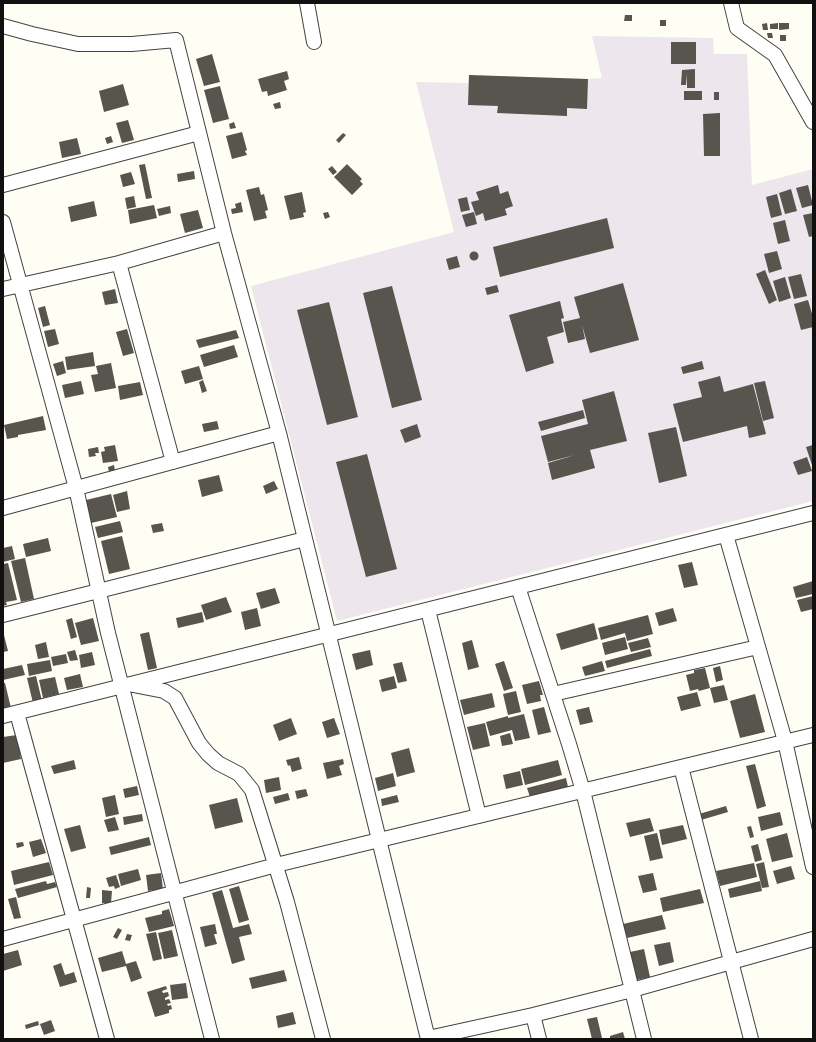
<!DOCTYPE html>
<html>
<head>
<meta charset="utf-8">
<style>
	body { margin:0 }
	#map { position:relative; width:816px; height:1042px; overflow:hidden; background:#fefef5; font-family:"Playfair Display",serif }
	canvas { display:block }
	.frame { position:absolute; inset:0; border:4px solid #101010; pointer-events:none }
</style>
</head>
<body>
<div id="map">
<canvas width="816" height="1042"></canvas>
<div class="frame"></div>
</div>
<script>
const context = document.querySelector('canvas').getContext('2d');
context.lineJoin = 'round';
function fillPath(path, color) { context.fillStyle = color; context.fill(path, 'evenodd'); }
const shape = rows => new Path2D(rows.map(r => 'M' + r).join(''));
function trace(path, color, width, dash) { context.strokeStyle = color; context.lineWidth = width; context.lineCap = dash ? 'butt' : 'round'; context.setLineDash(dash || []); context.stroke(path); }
fillPath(shape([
	[592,36,713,38,714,54,747,54,752,185,813,169,813,501,337,621,251,286,454,232,416,82,468,83,469,75,588,79,602,78]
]), '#eee6ed');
fillPath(shape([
	[625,15,632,15,632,21,624,21],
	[660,20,666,20,666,26,660,26],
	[767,23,768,30,763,30,762,24],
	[778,23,778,29,770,29,770,24],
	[779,23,789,23,789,29,779,30],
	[767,33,772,33,773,38,768,38],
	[780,35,786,35,786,41,780,41],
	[671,42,696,42,696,64,671,64],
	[212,54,220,82,204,86,196,59],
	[695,69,695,88,687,88,687,74,686,85,681,85,682,70],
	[287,71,289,79,284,81,287,90,268,96,267,91,262,92,258,79],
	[469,75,588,79,587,109,567,108,567,116,497,113,498,106,468,105],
	[123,84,129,105,104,112,99,91],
	[220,86,229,119,213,123,204,90],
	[684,91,702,91,702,100,684,100],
	[714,92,719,92,719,100,714,100],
	[280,102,281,108,275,109,273,104],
	[720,113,720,156,704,156,703,114],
	[128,120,134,140,122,143,116,123],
	[234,122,236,128,230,129,229,124],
	[242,132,247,150,245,151,247,155,232,159,226,136],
	[343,133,346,135,339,143,336,140],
	[111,136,113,142,107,144,105,138],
	[77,138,81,154,62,158,59,142],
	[145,164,152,198,146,199,139,165],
	[347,164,362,179,360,181,363,184,352,195,334,177],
	[332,166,337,172,333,175,328,169],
	[194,171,195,179,178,182,177,174],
	[131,172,135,184,123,187,120,175],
	[498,185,500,194,508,191,513,206,505,209,507,215,485,221,483,213,476,216,471,202,479,200,476,192],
	[808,185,813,205,802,208,796,188],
	[259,187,261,195,264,194,268,210,265,211,267,218,254,221,246,190],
	[791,189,797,211,785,214,779,193],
	[302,192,306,212,303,213,304,217,290,220,284,196],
	[777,194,782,215,771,218,766,197],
	[134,196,136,207,127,209,125,198],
	[467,197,470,210,461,212,458,199],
	[94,201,97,216,71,222,68,207],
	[241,202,243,212,232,214,231,209,236,208,235,204],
	[154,205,157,218,130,224,128,210],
	[170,206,171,213,159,216,157,209],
	[198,210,203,228,185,233,180,214],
	[328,212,330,217,325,219,323,213],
	[474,212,477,224,466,227,462,215],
	[813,213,813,236,809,237,803,215],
	[607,218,614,248,500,277,493,247],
	[785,220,790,241,778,244,773,223],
	[777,251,782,269,769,273,764,254],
	'469.5 256a4.5 4.5 0 1 1 9 0a4.5 4.5 0 1 1-9 0Z',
	[457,256,460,267,449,270,446,259],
	[765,270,777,300,769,304,756,274],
	[801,274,807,296,794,299,788,277],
	[785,277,791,298,779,302,773,281],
	[623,283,639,340,590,353,582,325,585,339,568,343,563,322,580,318,574,297],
	[497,285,499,292,487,295,485,288],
	[392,286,422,400,392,408,363,293],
	[115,289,118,303,105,305,102,292],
	[808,300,813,317,813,327,801,330,794,304],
	[560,301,563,314,564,318,561,319,564,332,547,337,554,363,526,372,509,315],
	[329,302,358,417,327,425,297,310],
	[45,306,50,325,43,327,38,308],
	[55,329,59,344,48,347,44,331],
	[127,329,134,353,123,356,116,332],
	[236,330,239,338,199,348,196,340],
	[234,345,238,357,204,367,200,355],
	[93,352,95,366,67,370,65,357],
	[63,361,66,373,57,376,53,364],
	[702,361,704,369,683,374,681,367],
	[111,363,116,388,95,392,91,375,98,374,96,366],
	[199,366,203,379,185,384,181,371],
	[720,376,724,392,753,384,766,434,749,438,747,426,683,442,673,404,702,397,698,382],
	[203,380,207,391,202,393,199,382],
	[81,381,84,394,65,398,62,385],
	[765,381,774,418,763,421,754,383],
	[140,382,143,395,120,400,118,386],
	[614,391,627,441,590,450,595,468,552,480,548,463,575,455,548,462,541,436,588,424,582,400],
	[583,410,585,418,541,431,538,422],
	[43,416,46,430,18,435,18,437,7,439,4,425],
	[217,421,219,429,204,432,202,424],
	[417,424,421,437,405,443,400,430],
	[676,427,687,476,659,483,648,433],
	[115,445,118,461,103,463,101,452,105,451,104,447],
	[813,445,813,468,806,447],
	[98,447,99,453,95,453,96,456,89,457,88,449],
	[367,454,397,569,366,577,336,462],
	[807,457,812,471,798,475,793,462],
	[114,465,115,471,109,472,108,467],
	[219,475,223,491,202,497,198,480],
	[274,481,278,489,266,494,263,486],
	[127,491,130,509,117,512,113,495],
	[111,494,117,517,91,523,86,500],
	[120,521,123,532,98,538,95,527],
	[162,523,164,531,153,533,151,525],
	[122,536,130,569,109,574,101,541],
	[48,538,51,551,26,557,23,544],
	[12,546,15,559,3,562,3,548],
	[25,558,34,599,21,602,11,561],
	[692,562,698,585,684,588,678,565],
	[8,563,17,600,6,602,7,605,3,606,3,564],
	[813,581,813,594,796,598,793,587],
	[275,588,280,603,261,609,256,593],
	[813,596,813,609,801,612,797,600],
	[226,597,232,612,206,620,201,605],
	[257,608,261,626,245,630,241,612],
	[673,608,677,621,659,626,655,613],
	[202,612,204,622,178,628,176,618],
	[648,615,653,634,627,641,625,633,601,640,598,628],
	[72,618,77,637,71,639,66,620],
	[93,618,99,641,81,645,75,623],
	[594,623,598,639,561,650,556,634],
	[3,631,8,651,3,652],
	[149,632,157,668,148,670,140,634],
	[625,637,628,649,605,655,602,643],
	[648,638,651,647,631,652,628,643],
	[472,640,479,667,468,670,462,643],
	[46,642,49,657,38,659,35,645],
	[650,649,652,656,607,668,605,661],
	[75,650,78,660,70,661,67,652],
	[370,650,373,665,356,670,352,654],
	[92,652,95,665,81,668,79,655],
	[66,654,68,663,53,666,51,657],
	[50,660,52,671,29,676,27,664],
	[504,661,513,688,504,691,495,664],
	[602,661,605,671,585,676,582,667],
	[402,662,407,681,398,683,393,664],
	[22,665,25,675,3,680,3,669],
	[720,666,723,680,716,682,713,668],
	[705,668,710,688,699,691,698,689,690,691,686,675,694,673,694,670],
	[80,674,83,687,67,690,64,678],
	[36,676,42,701,33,703,27,678],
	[394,676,397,688,382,692,379,680],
	[55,677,59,694,43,698,39,680],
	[539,681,543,695,540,695,541,701,527,704,522,685],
	[3,683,5,683,11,708,4,709],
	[724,685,728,700,714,703,710,688],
	[516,691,521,712,508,715,503,694],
	[697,692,701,706,681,711,677,697],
	[492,693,495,707,464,715,460,700],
	[755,694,765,732,740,738,730,701],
	[544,707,551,732,538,735,532,710],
	[589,707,593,722,580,725,576,710],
	[524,714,530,738,515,741,512,730,490,736,486,722,508,716,508,718],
	[291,718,297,734,279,741,273,725],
	[334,718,340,734,327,738,322,722],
	[485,723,490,746,473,750,467,727],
	[510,733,513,744,502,746,500,736],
	[17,735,21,759,3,763,3,737],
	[409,748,415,772,397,777,391,753],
	[299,757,302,769,292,772,290,765,288,766,286,760],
	[343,759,344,764,339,766,342,775,327,779,323,763],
	[74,760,76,769,54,774,51,766],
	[558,760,562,775,525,785,521,769],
	[755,764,766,806,757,809,746,766],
	[520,771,523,785,506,789,503,775],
	[393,773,396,786,378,791,375,778],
	[279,777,281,790,266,793,264,780],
	[566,778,568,787,530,797,527,788],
	[137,786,139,795,125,798,123,789],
	[306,789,308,796,297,799,295,791],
	[288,793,290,800,275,804,273,797],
	[115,795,119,814,106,817,102,798],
	[397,795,399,802,382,806,381,799],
	[237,798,243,822,215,829,209,805],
	[726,806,728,812,701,820,699,814],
	[780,812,783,825,761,831,758,817],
	[142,814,143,821,124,825,123,817],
	[115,817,119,830,108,832,104,820],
	[650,818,654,831,630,837,626,823],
	[80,825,86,848,71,852,64,829],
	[683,825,687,839,662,845,659,830],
	[751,826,754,837,750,838,747,827],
	[657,833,663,858,650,861,644,836],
	[787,833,793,857,772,862,766,839],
	[149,837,151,845,111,855,109,847],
	[41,839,46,853,33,857,29,842],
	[23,842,24,846,17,848,16,843],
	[758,844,762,860,755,862,751,846],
	[49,862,53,875,14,885,11,871],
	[764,862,769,887,762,888,756,864],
	[754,863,757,877,720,886,716,871],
	[791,866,795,879,777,884,773,871],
	[138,869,141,880,121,886,118,874],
	[161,873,163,889,148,891,146,875],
	[653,873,657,890,643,893,638,876],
	[116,875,120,887,115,889,114,886,109,887,106,878],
	[46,881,47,884,55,882,57,887,18,898,15,889],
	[760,881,762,891,730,898,728,889],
	[239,886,249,920,239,923,229,889],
	[87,887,91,888,90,898,86,898],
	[700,889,704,903,663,912,660,898],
	[102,890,112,891,111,903,102,903],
	[222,890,233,928,249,924,252,934,239,937,245,960,232,964,212,893],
	[16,897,21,918,14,919,8,899],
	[169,909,174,926,149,932,145,918,162,914,162,911],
	[662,915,666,929,627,938,623,924],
	[215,924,217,934,214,934,217,944,205,947,200,927],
	[118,928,122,930,117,939,113,937],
	[172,930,178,956,164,959,158,933],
	[156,932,162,959,153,961,146,934],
	[127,934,132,935,130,941,125,940],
	[670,942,674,962,659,966,654,945],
	[644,949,650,977,637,980,630,952],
	[18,950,22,965,3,971,3,954],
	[122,951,126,964,136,961,142,978,131,982,126,966,102,972,98,958],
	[61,963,65,975,74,972,77,982,60,987,53,966],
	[284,970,287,981,252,989,249,978],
	[186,983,188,998,172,1000,170,985],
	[166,986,167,989,162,991,163,993,168,992,169,996,165,998,165,1000,169,999,171,1003,167,1004,168,1006,171,1005,172,1009,169,1010,169,1013,155,1017,147,992],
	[293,1012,296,1024,278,1028,276,1016],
	[597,1017,602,1038,592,1039,587,1019],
	[51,1020,55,1031,44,1035,40,1024],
	[38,1021,39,1025,26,1029,25,1025],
	[623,1032,625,1039,610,1039,610,1036]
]), '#58544e');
const minor = shape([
	[307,3,314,42],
	[731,3,737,28,775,55,813,122],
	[3,26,32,34,78,44,132,44,176,40,224,233,279,433,428,1039],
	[3,185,199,133],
	[3,222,76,488,108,633,212,1039],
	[119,263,173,462],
	[3,289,119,263,224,233],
	[3,508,279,433],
	[726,535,785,741,813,867],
	[518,587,569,744,583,791,644,1039],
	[428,610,479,816],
	[3,615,305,539],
	[133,685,164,691,175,698,199,743,208,754,218,763,239,774,252,790,287,902,323,1039],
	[553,694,758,647],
	[17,713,107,1039],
	[3,716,813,513],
	[681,767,751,1039],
	[3,939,276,865,813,735],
	[533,1015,539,1039],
	[428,1038,533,1015,632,990,813,939]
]);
trace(minor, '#434343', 16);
trace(minor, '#fff', 14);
</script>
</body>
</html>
